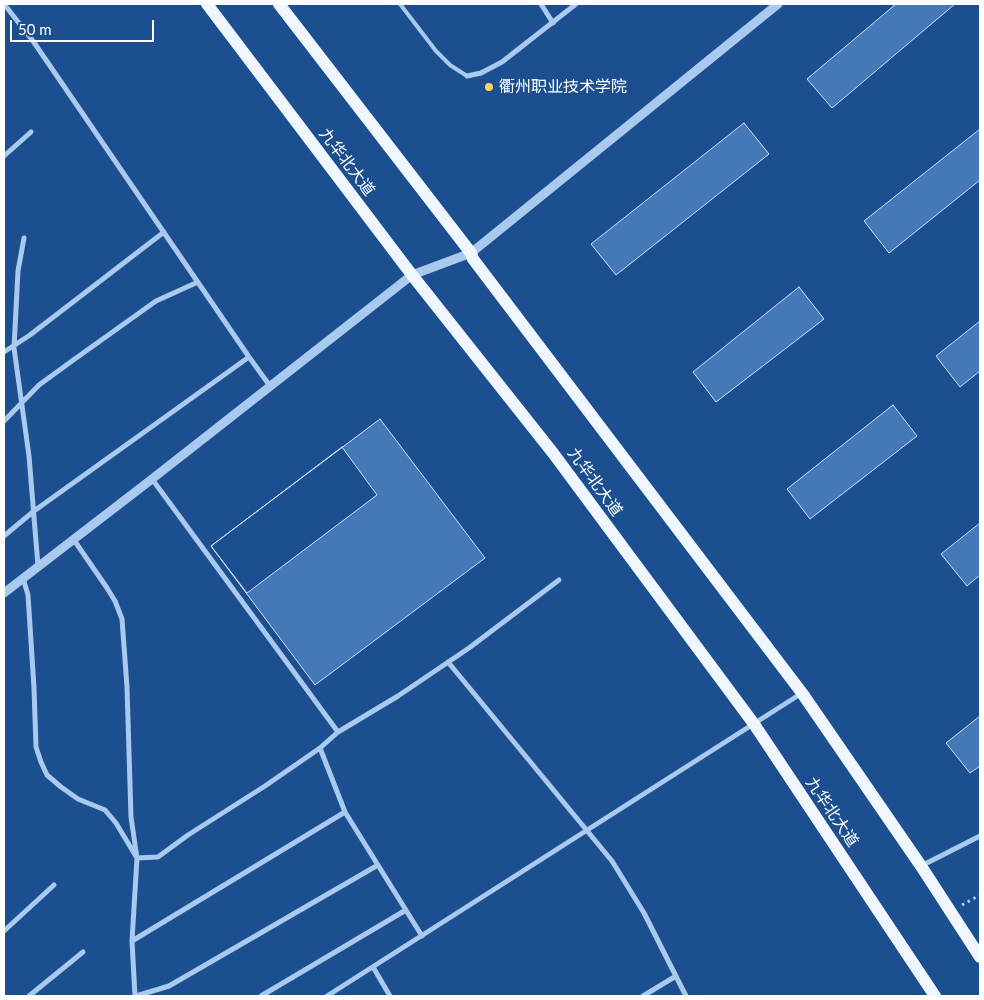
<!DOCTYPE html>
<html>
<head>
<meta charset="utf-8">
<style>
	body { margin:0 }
	#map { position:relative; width:984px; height:1000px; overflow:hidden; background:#1b4f8f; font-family:Lato,sans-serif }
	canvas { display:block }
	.frame { position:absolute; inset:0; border:5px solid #fff; pointer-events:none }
	.scale { position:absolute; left:10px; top:20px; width:144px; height:22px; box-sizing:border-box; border:2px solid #fff; border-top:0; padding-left:6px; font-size:15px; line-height:18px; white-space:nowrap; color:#fff; -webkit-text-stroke:4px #1b4f8f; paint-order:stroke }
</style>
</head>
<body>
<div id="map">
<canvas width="984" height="1000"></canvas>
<div class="frame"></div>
<div class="scale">50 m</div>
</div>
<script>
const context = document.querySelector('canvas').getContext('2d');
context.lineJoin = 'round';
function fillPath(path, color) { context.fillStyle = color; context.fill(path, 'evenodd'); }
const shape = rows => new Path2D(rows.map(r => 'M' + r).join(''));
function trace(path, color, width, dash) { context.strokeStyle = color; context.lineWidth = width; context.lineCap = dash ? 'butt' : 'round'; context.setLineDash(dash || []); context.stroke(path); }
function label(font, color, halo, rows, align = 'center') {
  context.font = font + ' Lato,"Noto Sans SC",sans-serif'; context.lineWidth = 4; context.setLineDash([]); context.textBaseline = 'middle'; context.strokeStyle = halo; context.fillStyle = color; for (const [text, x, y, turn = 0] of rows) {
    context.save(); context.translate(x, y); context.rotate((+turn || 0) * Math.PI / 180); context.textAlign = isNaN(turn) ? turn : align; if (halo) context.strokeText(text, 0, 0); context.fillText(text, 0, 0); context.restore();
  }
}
const building = shape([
	[896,4,955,4,832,108,807,79,896,4],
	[744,123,769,154,616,275,591,244,744,123],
	[980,129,980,180,889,253,864,221,980,129],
	[799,287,824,319,716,402,693,372,799,287],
	[980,321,980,371,960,387,936,356,980,321],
	[893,405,917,436,810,519,787,489,893,405],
	[380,419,485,558,315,685,211,546,380,419],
	[342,447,377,495,247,593,211,546,342,447],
	[980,523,980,575,967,586,941,554,980,523],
	[980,716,980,766,970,773,946,743,980,716]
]);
fillPath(building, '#4478b7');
trace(building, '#cfe3fa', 1);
trace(shape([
	[962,905,980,895]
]), '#a9c9ee', 3, [2.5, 4]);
trace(shape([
	[400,4,436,51,450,65,467,76]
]), '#a9c9ee', 4);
trace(shape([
	[4,4,33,41,249,357,270,386],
	[541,4,553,23],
	[467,76,481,73,502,62,576,4],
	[4,156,31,132],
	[24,238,18,271,14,348,29,456,38,566],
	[4,352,30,335,164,232],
	[4,421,39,385,72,361,156,301,198,282],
	[152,479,338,732],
	[4,536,34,511,249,357],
	[74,540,107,588,115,601,122,619,127,687,131,817,137,858,132,941,135,996],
	[23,578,28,595,34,688,36,747,41,762,47,775,61,787,78,799,105,810,116,823,137,858,158,857,188,835,265,786,320,748,338,732,398,696,469,648,559,580],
	[448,662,612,861,644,913,686,996],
	[320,748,345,812,422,936],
	[921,866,980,836],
	[4,931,54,885],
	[132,941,345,812],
	[373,967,390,996],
	[29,996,83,952],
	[136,996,169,986,378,865],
	[261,996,406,910],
	[327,996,802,693],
	[643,996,676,976]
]), '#a9c9ee', 5);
trace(shape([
	[4,593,152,479,412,275,471,253,778,4]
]), '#a9c9ee', 9);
trace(shape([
	[207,4,412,275,553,453,754,724,935,996],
	[279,4,471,253,473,259,802,693,921,866,980,957]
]), '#f0f6ff', 12);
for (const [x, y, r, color] of [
	[489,87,5,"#ffd166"]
]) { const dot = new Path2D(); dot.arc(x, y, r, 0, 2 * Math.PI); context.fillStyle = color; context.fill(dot); trace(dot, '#1b4f8f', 2); }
label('16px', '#fff', '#1b4f8f', [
	["衢州职业技术学院",499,87]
], 'left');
label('16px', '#fff', '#1b4f8f', [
	["九华北大道",347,162,53],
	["九华北大道",595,482,54],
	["九华北大道",832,812,56]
]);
</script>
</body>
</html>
